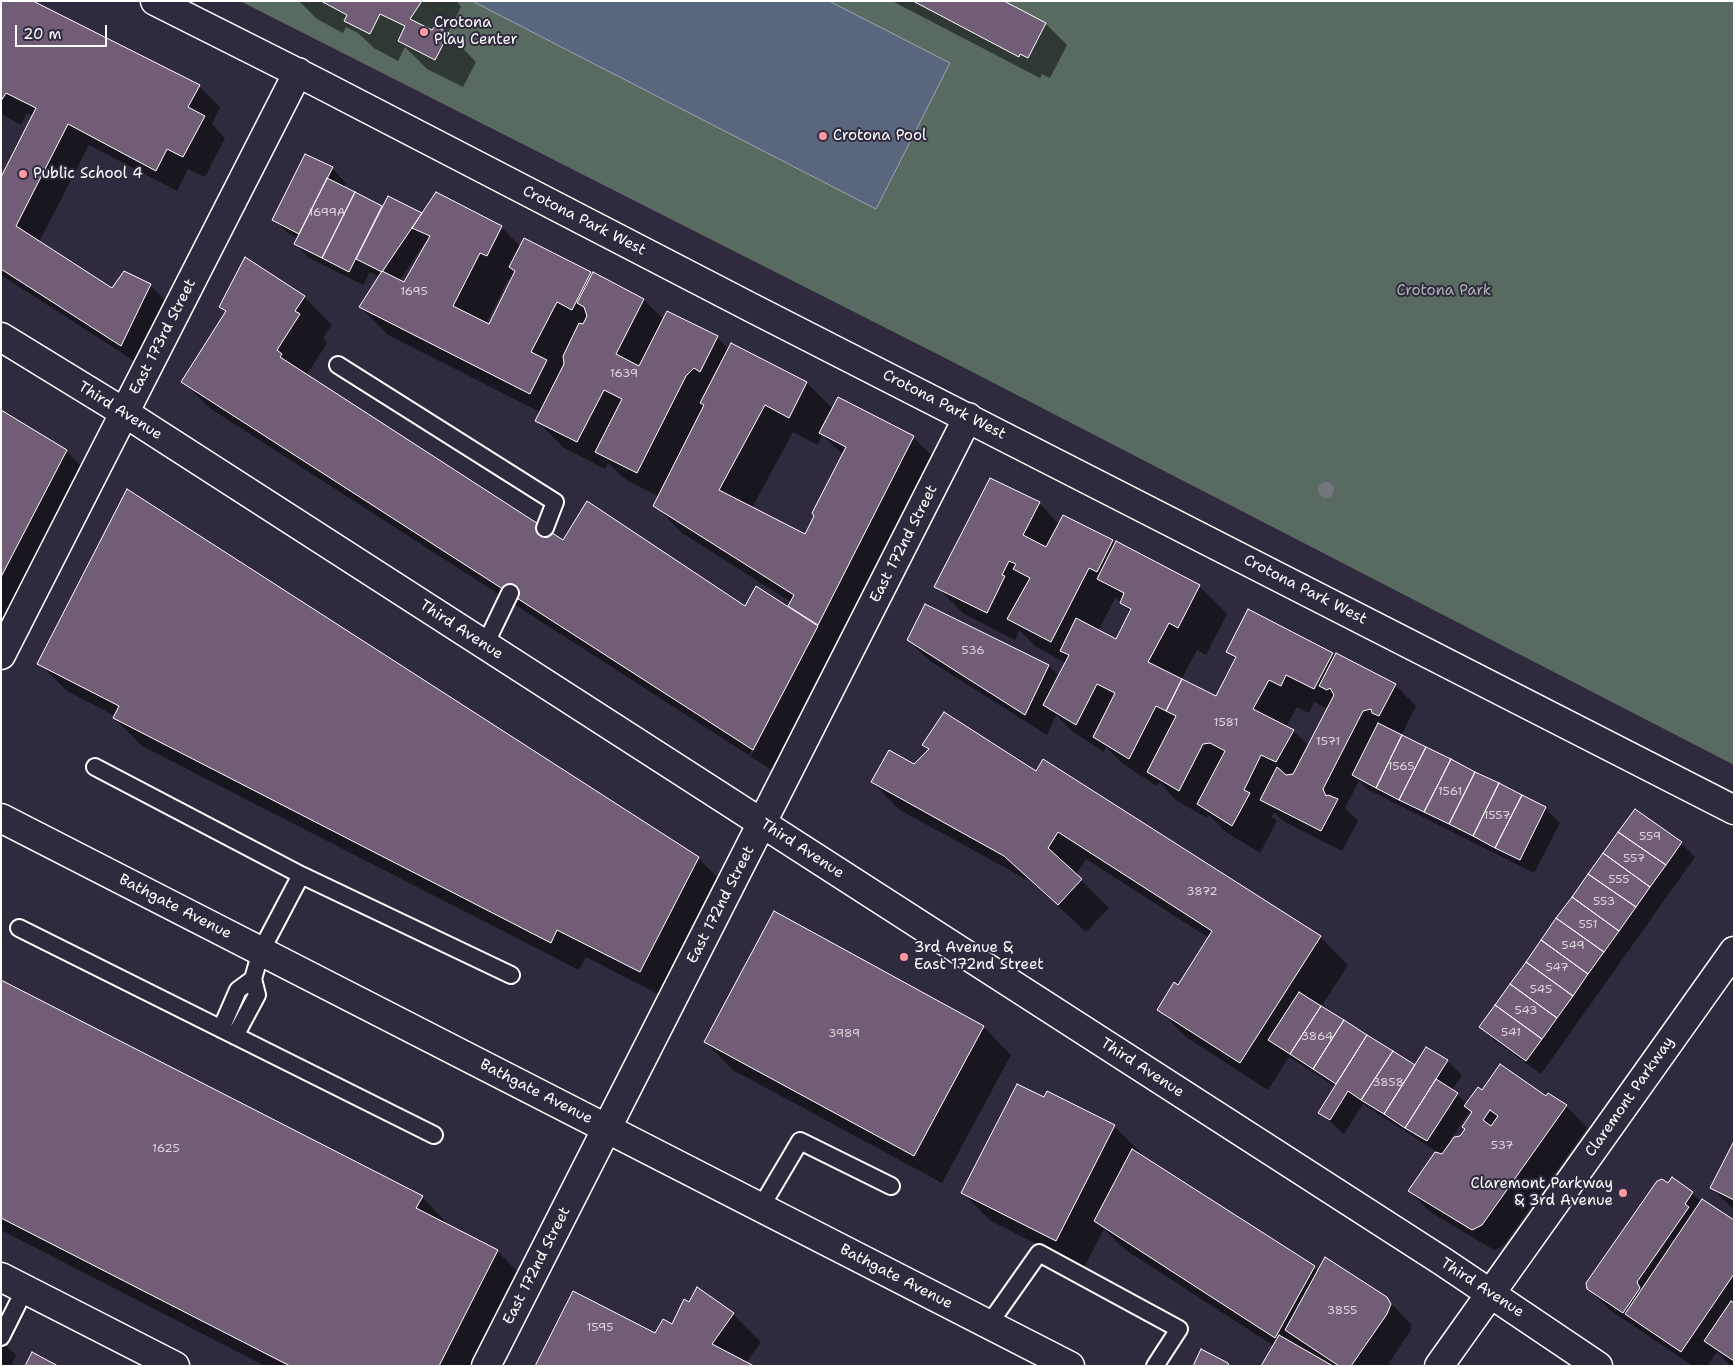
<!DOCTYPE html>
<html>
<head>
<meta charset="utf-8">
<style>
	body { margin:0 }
	#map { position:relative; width:1735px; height:1367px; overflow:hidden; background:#2f2a3d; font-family:"Shantell Sans",sans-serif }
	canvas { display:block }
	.frame { position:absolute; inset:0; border:2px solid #fff; pointer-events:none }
	.scale { position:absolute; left:15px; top:25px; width:92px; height:22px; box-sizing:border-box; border:2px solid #fff; border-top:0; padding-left:6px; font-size:15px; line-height:18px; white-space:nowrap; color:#fff; -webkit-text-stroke:4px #2f2a3d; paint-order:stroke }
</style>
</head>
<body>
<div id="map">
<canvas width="1735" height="1367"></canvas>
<div class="frame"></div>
<div class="scale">20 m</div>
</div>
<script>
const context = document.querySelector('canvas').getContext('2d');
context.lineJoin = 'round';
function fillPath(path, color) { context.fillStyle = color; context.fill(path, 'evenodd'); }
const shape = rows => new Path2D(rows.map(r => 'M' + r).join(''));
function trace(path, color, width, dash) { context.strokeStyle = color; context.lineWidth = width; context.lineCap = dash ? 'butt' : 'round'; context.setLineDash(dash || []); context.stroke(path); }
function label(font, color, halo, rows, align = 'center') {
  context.font = font + ' "Shantell Sans",sans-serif'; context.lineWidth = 4; context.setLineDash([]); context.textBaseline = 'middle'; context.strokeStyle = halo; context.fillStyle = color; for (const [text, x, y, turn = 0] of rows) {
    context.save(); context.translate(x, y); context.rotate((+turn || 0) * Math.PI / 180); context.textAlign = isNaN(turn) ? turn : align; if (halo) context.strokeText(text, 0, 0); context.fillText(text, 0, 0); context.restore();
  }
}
fillPath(shape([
	[240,1,1734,1,1734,765,951,361]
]), '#596a61');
const water = shape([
	[472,1,829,1,950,63,876,209,472,1]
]);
fillPath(water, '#5a667e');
trace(water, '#9ca3b2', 1);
fillPath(shape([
	[1,1,199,86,220,107,212,124,225,138,205,177,188,169,177,191,89,145,39,242,113,290,150,285,171,307,142,366,1,275,1,180,34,116,27,113,21,125,1,114],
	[299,1,457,1,461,7,448,33,476,62,463,87,427,69,405,47,398,61,374,48,358,33,346,27,343,33,317,19],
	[892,1,1001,1,1046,24,1067,45,1050,78,1042,74,1040,78],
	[332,168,346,183,344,188,383,207,501,227,521,247,590,273,644,300,664,320,717,337,729,349,731,345,807,383,833,409,913,437,941,465,781,776,211,409,183,382,227,313,221,307,304,297,332,325,323,338,327,343,306,376,563,541,746,607,788,608,791,602,682,533,655,505,659,497,625,479,608,463,605,469,564,448,536,420,540,412,388,335,360,307,380,277,370,272,363,285,309,258,295,244,298,239,288,233,273,219],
	[426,241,428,242,405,284,399,281],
	[508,279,512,281,489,326,486,324],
	[793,432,818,445,822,435,843,455,805,536,752,508],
	[812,632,815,632,751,756,749,755],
	[1,411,66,451,94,479,1,656],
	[1039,503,1059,524,1112,541,1199,586,1227,614,1206,655,1197,650,1181,680,1217,698,1236,660,1227,652,1249,611,1395,685,1416,706,1401,736,1545,808,1560,823,1534,873,1367,789,1359,781,1345,808,1358,821,1342,851,1283,821,1274,812,1272,817,1277,821,1260,853,1226,832,1209,815,1207,818,1176,800,1159,782,1157,786,1123,764,1106,747,1104,752,1073,732,1056,715,1047,735,930,661,908,640,1049,666,1059,676,1066,663,1036,647,1019,630,1015,640,964,614,936,586],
	[1116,597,1131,613,1117,641,1098,631],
	[1314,702,1328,709,1309,746,1293,731,1286,727,1297,707,1309,713],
	[39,663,698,858,726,886,668,999,586,957,579,970,142,746,114,718,115,716,67,691],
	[924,744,1036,772,1320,937,1348,965,1321,1007,1415,1067,1427,1048,1447,1061,1462,1075,1452,1090,1467,1104,1482,1092,1546,1097,1566,1106,1587,1128,1503,1246,1494,1250,1430,1212,1409,1191,1442,1155,1363,1104,1344,1134,1319,1112,1336,1087,1289,1057,1268,1090,1186,1037,1159,1010,1178,986,1209,938,1086,859,1076,875,1109,908,1086,932,1033,883,900,810,872,782,914,766,930,750],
	[1470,1110,1473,1114,1466,1130,1460,1137,1451,1143,1449,1142],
	[1681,843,1695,857,1541,1074,1495,1041,1481,1027],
	[775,913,984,1027,1011,1055,942,1183,733,1070,705,1042],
	[1,981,422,1197,450,1226,497,1251,525,1279,481,1366,265,1366,1,1230],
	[1044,1099,1114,1126,1142,1154,1141,1156,1318,1271,1386,1298,1411,1324,1411,1330,1387,1366,1263,1366,1274,1346,1124,1249,1104,1229,1084,1268,991,1221,963,1193],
	[1734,1144,1734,1210,1711,1188],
	[1673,1179,1702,1202,1734,1222,1734,1366,1731,1366,1717,1352,1707,1366,1693,1366,1610,1310,1588,1288],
	[733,1314,761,1342,746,1363,656,1334,672,1325],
	[1,1341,16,1355,11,1366,1,1366]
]), '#0007');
const building = shape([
	[1,1,33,1,200,85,188,107,205,116,183,157,167,149,156,171,68,124,16,226,112,288,124,271,151,284,121,346,1,269,1,177,36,108,6,93,1,101,1,1],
	[321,1,422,1,410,19,432,30,435,26,449,33,435,60,398,41,405,26,380,14,370,34,344,21,347,15,321,1],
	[913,1,1004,1,1046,23,1028,58,1020,54,1019,57,913,1],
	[305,154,333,167,299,234,272,220,305,154],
	[327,178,355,192,322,258,294,244,327,178],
	[355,192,382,206,349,272,322,258,355,192],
	[436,192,502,226,487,256,480,253,453,306,489,324,515,271,509,267,524,238,591,272,572,310,557,302,531,352,547,360,530,394,359,307,382,271,404,282,430,236,412,228,436,192],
	[388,196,422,213,382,272,356,259,388,196],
	[245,257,305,296,295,311,300,314,277,350,282,354,280,357,563,540,587,501,745,606,756,586,818,626,753,750,181,382,226,311,219,307,245,257],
	[593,272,644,299,616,354,639,366,667,311,718,336,700,372,694,368,686,376,637,473,595,452,622,399,604,390,577,442,535,421,564,364,563,356,579,323,583,324,587,316,584,307,577,303,593,272],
	[731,343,807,382,789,418,765,405,719,490,805,534,814,516,812,513,846,447,819,433,838,397,914,436,818,625,788,606,794,595,653,506,704,405,700,403,731,343],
	[1,410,67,450,1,577,1,410],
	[990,478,1040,502,1023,535,1046,547,1063,515,1113,540,1097,572,1089,568,1051,642,1007,619,1030,578,1013,569,1016,564,1009,561,1002,575,1005,576,987,613,934,587,990,478],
	[127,489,699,857,640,972,557,930,551,943,113,718,119,706,37,664,127,489],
	[1116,541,1200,585,1178,628,1169,623,1148,662,1182,679,1166,711,1156,706,1129,759,1093,737,1115,693,1097,684,1076,725,1043,705,1069,655,1060,651,1076,618,1116,639,1131,609,1120,603,1124,593,1097,579,1116,541],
	[925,604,1049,665,1025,715,907,640,925,604],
	[1248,609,1333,653,1314,689,1286,675,1281,686,1269,680,1253,709,1294,730,1276,762,1261,755,1244,790,1250,793,1232,826,1197,804,1225,751,1210,743,1203,744,1179,791,1147,772,1176,716,1166,711,1182,679,1216,696,1236,657,1226,652,1248,609],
	[1336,653,1396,684,1379,716,1372,713,1371,709,1363,711,1323,789,1326,796,1328,795,1338,799,1321,831,1260,800,1277,767,1286,775,1293,774,1334,695,1330,688,1327,690,1319,686,1336,653],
	[944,712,1036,771,1043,759,1321,936,1240,1063,1157,1010,1174,982,1178,985,1212,931,1058,832,1048,848,1082,879,1058,905,1004,856,871,782,889,750,914,764,929,749,922,745,944,712],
	[1378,723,1402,735,1376,788,1352,775,1378,723],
	[1402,735,1426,747,1399,800,1376,788,1402,735],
	[1426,747,1451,759,1424,812,1399,800,1426,747],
	[1451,759,1475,772,1449,824,1424,812,1451,759],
	[1475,772,1499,783,1473,836,1449,824,1475,772],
	[1499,783,1522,795,1495,848,1473,836,1499,783],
	[1522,795,1546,807,1520,860,1495,848,1522,795],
	[1635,809,1682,842,1666,865,1618,832,1635,809],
	[1618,832,1666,865,1650,887,1603,853,1618,832],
	[1603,853,1650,887,1636,907,1588,874,1603,853],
	[1588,874,1636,907,1619,931,1572,897,1588,874],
	[1572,897,1619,931,1604,952,1556,918,1572,897],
	[774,911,984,1026,914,1156,704,1042,774,911],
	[1556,918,1604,952,1588,974,1541,940,1556,918],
	[1541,940,1588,974,1573,996,1526,962,1541,940],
	[1526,962,1573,996,1557,1018,1510,984,1526,962],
	[1,980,423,1196,416,1208,498,1250,439,1366,290,1366,1,1218,1,980],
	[1510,984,1557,1018,1542,1039,1495,1005,1510,984],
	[1299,992,1321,1006,1290,1054,1268,1040,1299,992],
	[1495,1005,1542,1039,1526,1061,1479,1027,1495,1005],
	[1321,1006,1344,1020,1313,1069,1290,1054,1321,1006],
	[1344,1020,1367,1035,1336,1084,1313,1069,1344,1020],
	[1367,1035,1393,1051,1361,1100,1348,1091,1330,1120,1318,1113,1367,1035],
	[1426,1047,1448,1060,1405,1128,1384,1114,1426,1047],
	[1393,1051,1415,1065,1384,1114,1361,1100,1393,1051],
	[1500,1064,1546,1096,1548,1093,1567,1105,1482,1225,1472,1230,1408,1191,1435,1152,1442,1154,1454,1137,1460,1136,1465,1129,1462,1127,1472,1112,1464,1106,1478,1087,1482,1090,1500,1064],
	[1490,1110,1498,1116,1491,1126,1483,1120,1490,1110],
	[1436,1079,1458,1093,1427,1141,1405,1128,1436,1079],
	[1017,1084,1044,1097,1047,1091,1115,1125,1056,1241,961,1193,1017,1084],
	[1734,1141,1734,1200,1710,1188,1734,1141],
	[1132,1149,1315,1266,1275,1338,1094,1221,1132,1149],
	[1672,1177,1693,1192,1685,1204,1689,1207,1637,1282,1640,1288,1623,1313,1587,1289,1586,1283,1657,1181,1662,1179,1668,1183,1672,1177],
	[1702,1199,1734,1220,1734,1274,1681,1352,1625,1314,1702,1199],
	[1325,1257,1387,1297,1391,1304,1387,1314,1351,1366,1339,1366,1285,1330,1325,1257],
	[697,1287,734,1313,712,1344,754,1366,535,1366,573,1291,655,1333,663,1319,672,1324,684,1299,689,1302,697,1287],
	[1731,1301,1734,1303,1734,1361,1704,1341,1731,1301],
	[1279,1335,1333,1366,1261,1366,1279,1335],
	[1201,1349,1228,1363,1229,1366,1193,1366,1201,1349],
	[32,1352,58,1366,25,1366,32,1352]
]);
fillPath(building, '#715d76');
trace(building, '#fff', 1);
const service = shape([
	[338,365,555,502,545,528],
	[485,645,510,593],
	[95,767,301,875,261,951,253,979,257,995,235,1036],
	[301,875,511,975],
	[19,928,434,1135],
	[221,1029,238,990,253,979],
	[761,1207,800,1141,891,1186],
	[989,1324,1039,1253,1179,1329,1155,1366],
	[1,1337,25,1289]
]);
const minor = shape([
	[155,1,318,83,754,309,1734,810],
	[1,655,298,72],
	[1,818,1070,1366],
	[1,1277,175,1366],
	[486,1366,968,417]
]);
const tertiary = shape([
	[1439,1366,1734,951]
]);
const secondary = shape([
	[1,337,125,413,1442,1261,1598,1366]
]);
trace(service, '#fff', 20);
trace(minor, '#fff', 31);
trace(tertiary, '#fff', 31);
trace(secondary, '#fff', 31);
trace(service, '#2f2a3d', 16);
trace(minor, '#2f2a3d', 28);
trace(tertiary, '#2f2a3d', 28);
trace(secondary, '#2f2a3d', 28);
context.fillStyle = '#74767c';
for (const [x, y] of [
	[1326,490]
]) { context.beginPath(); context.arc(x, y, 8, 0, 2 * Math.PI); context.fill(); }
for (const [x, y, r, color] of [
	[424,32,5,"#ff9aa2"],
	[823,136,5,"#ff9aa2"],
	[23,174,5,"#ff9aa2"],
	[904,957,5,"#ff9aa2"],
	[1623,1193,5,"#ff9aa2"]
]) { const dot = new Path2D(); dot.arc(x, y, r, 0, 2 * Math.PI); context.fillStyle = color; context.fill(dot); trace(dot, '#2f2a3d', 2); }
label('12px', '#dcd6dd', null, [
	["1699A",327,213],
	["1695",414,292],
	["1639",624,374],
	["536",973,651],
	["1581",1226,723],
	["1571",1328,742],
	["1565",1401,767],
	["1561",1450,792],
	["1557",1497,816],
	["559",1650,837],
	["557",1634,859],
	["555",1619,880],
	["3872",1202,892],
	["553",1604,902],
	["551",1588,925],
	["549",1573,946],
	["547",1557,968],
	["545",1541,990],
	["543",1526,1011],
	["541",1511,1033],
	["3989",844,1034],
	["3864",1317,1037],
	["3858",1388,1083],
	["537",1502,1146],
	["1625",166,1149],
	["3855",1342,1311],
	["1595",600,1328]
]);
label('15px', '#fff', '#2f2a3d', [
	["Crotona",434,23],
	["Play Center",434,40],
	["Crotona Pool",833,136],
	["Public School 4",33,174],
	["3rd Avenue &",914,948],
	["East 172nd Street",914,965],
	["Claremont Parkway",1613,1184,"right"],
	["& 3rd Avenue",1613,1201,"right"]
], 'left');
label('15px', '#fff', '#2f2a3d', [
	["Crotona Park West",584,221,27],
	["East 173rd Street",163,337,-63],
	["Crotona Park West",944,405,27],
	["Third Avenue",120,411,32],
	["East 172nd Street",904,544,-63],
	["Crotona Park West",1305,590,27],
	["Third Avenue",461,630,33],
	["Third Avenue",802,849,33],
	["East 172nd Street",721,905,-63],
	["Bathgate Avenue",175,907,27],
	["Third Avenue",1142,1068,33],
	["Bathgate Avenue",536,1092,27],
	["Claremont Parkway",1630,1097,-55],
	["East 172nd Street",537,1266,-63],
	["Bathgate Avenue",896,1277,27],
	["Third Avenue",1482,1288,33]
]);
label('15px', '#acb4b0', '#2f2a3d', [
	["Crotona Park",1444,291]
]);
</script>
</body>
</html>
